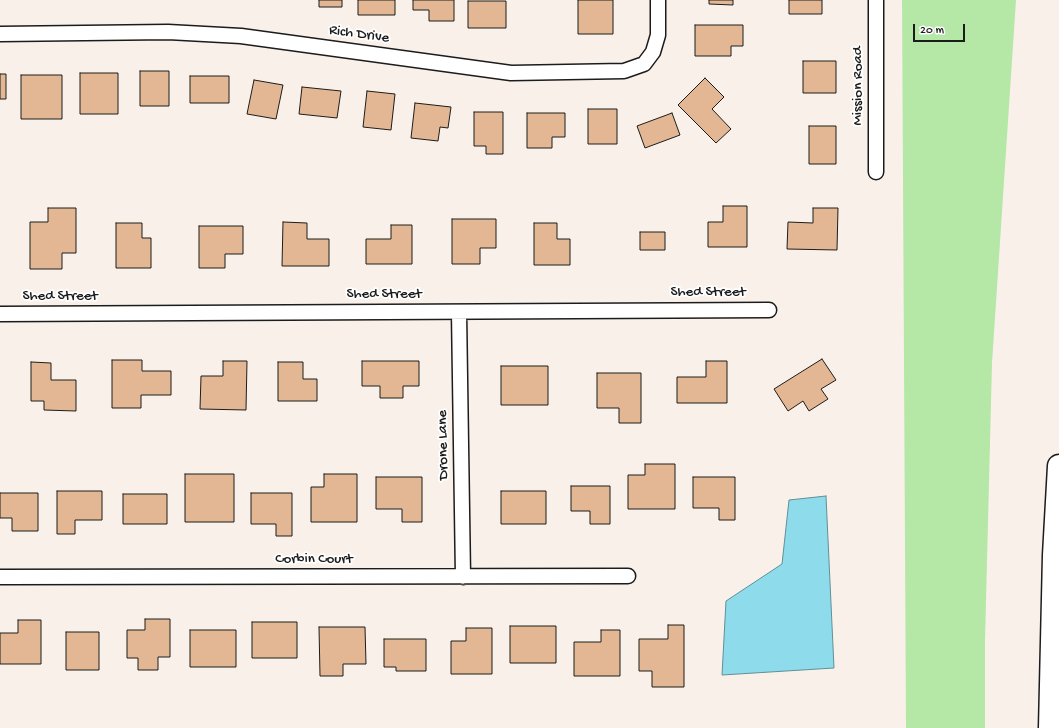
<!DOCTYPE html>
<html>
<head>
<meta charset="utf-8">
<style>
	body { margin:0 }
	#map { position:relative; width:1059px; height:728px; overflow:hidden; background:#f9f1e9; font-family:"Gochi Hand",sans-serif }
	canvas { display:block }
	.scale { position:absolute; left:913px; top:24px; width:52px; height:18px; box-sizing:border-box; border:2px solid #1c1c1c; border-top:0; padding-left:5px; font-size:12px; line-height:14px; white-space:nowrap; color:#1c1c1c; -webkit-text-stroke:3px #fff; paint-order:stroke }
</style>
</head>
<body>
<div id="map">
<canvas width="1059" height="728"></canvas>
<div class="scale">20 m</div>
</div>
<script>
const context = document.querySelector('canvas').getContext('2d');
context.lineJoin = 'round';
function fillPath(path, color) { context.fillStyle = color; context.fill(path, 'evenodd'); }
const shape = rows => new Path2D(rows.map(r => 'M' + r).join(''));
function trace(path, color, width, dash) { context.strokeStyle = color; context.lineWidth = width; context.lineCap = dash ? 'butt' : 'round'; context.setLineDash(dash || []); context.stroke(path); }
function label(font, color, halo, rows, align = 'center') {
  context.font = font + ' "Gochi Hand",sans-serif'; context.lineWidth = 3.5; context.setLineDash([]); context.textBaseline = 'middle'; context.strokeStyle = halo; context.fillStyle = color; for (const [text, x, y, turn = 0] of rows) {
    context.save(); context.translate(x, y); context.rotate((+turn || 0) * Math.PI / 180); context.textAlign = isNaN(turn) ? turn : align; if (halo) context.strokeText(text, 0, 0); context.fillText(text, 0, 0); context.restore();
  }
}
fillPath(shape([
	[902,0,1016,0,992,363,985,641,985,728,906,728]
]), '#b5e7a7');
const water = shape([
	[826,496,834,668,722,675,726,601,782,564,789,500,826,496]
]);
fillPath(water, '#8ddbeb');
trace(water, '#608f98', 1);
const building = shape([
	[319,0,342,0,342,7,319,7,319,0],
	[358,0,395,0,395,15,358,15,358,0],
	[413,0,454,0,454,21,429,21,429,10,413,10,413,0],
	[578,0,613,0,613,34,578,34,578,0],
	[709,0,733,0,733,5,709,4,709,0],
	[789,0,822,0,822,14,789,14,789,0],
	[468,1,506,1,506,28,468,28,468,1],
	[695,25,743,25,743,46,731,46,731,56,695,56,695,25],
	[803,61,836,61,836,93,803,93,803,61],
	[140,71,169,71,169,106,140,106,140,71],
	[80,73,118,73,118,114,80,114,80,73],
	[0,74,6,74,6,99,0,99,0,74],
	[21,75,62,75,62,119,21,119,21,75],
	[190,76,229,76,229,103,190,103,190,76],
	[705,78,724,97,712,109,731,129,716,143,678,105,705,78],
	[254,80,283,85,276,119,247,114,254,80],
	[302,87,341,91,337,118,299,114,302,87],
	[367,91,395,94,391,130,363,127,367,91],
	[415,103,451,107,448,128,440,127,438,141,411,138,415,103],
	[588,109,617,109,617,144,588,144,588,109],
	[474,112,503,112,503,154,486,154,486,146,474,146,474,112],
	[527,113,565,113,565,137,552,137,552,148,527,148,527,113],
	[672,113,680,135,645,148,637,126,672,113],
	[809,126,836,126,836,164,809,164,809,126],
	[723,206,747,206,747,247,708,247,708,222,723,222,723,206],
	[48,208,76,208,76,253,62,253,62,269,30,269,30,222,48,222,48,208],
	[813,208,838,208,837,250,787,249,788,222,813,223,813,208],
	[452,219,496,219,496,248,480,248,480,264,452,264,452,219],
	[283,222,307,223,307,239,329,239,329,266,282,266,283,222],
	[116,223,142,223,142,238,151,238,151,268,116,268,116,223],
	[534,223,557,223,557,239,570,239,570,265,534,265,534,223],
	[391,225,412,225,412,264,366,264,366,239,391,239,391,225],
	[199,226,243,226,243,254,225,254,225,268,199,268,199,226],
	[640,232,665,232,665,250,640,250,640,232],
	[822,359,836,380,821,389,828,399,809,411,803,401,788,411,774,389,822,359],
	[112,360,142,360,142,371,171,371,171,395,141,395,141,408,112,408,112,360],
	[223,361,247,361,246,410,200,409,201,376,223,376,223,361],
	[362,361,419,361,419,386,403,386,403,398,380,398,380,386,362,386,362,361],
	[706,361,727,361,727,403,677,403,677,377,706,377,706,361],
	[31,362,51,363,51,380,76,380,76,411,44,410,44,401,31,401,31,362],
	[278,362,303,362,303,379,317,379,317,401,278,401,278,362],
	[501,366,548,366,548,405,501,405,501,366],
	[597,373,641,373,641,423,619,423,619,408,597,408,597,373],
	[645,464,675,464,675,509,628,509,628,475,645,475,645,464],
	[185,474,234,474,234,522,185,522,185,474],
	[324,474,357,474,357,522,311,522,311,487,324,487,324,474],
	[376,477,422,477,422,522,402,522,402,509,376,509,376,477],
	[693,477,735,477,735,520,719,520,719,508,693,508,693,477],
	[571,486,610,486,610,524,590,524,590,511,571,511,571,486],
	[57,491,102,491,102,520,75,520,75,534,57,534,57,491],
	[501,491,546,491,546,524,501,524,501,491],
	[0,493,38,493,38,531,12,531,12,518,0,518,0,493],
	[251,493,292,493,292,536,276,536,276,524,251,524,251,493],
	[123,494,167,494,167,524,123,524,123,494],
	[145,619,170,619,170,657,158,657,158,670,138,670,138,658,127,658,127,630,145,630,145,619],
	[18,620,41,620,41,664,0,664,0,633,18,633,18,620],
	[252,622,297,622,297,658,252,658,252,622],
	[668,625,684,625,684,687,652,687,652,671,639,671,639,639,668,639,668,625],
	[510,626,556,626,556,663,510,663,510,626],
	[319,627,365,627,366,664,343,664,343,676,320,676,319,627],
	[466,628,492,628,492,674,451,674,451,641,466,641,466,628],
	[190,630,236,630,236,667,190,667,190,630],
	[601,630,620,630,620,676,574,676,574,642,601,642,601,630],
	[66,632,99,632,99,670,66,670,66,632],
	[384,639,426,639,426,671,396,671,396,667,384,667,384,639]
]);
fillPath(building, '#e3b793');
trace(building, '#1c1c1c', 1);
const street = shape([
	[876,0,876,172],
	[0,34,168,32,241,36,511,73,624,71,644,64,653,52,658,35,658,0],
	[459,312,463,577],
	[0,314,769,310],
	[0,577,628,576]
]);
const highway = shape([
	[1050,728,1054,555,1059,466]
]);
trace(street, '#1c1c1c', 17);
trace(highway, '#1c1c1c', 25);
trace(street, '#fff', 14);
trace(highway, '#fff', 22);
label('15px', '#1c1c1c', '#fff', [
	["Rich Drive",359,35,8],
	["Mission Road",859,86,-90],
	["Shed Street",708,293],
	["Shed Street",384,295],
	["Shed Street",60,297],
	["Drone Lane",444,445,-91],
	["Corbin Court",314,560]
]);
</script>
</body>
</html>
